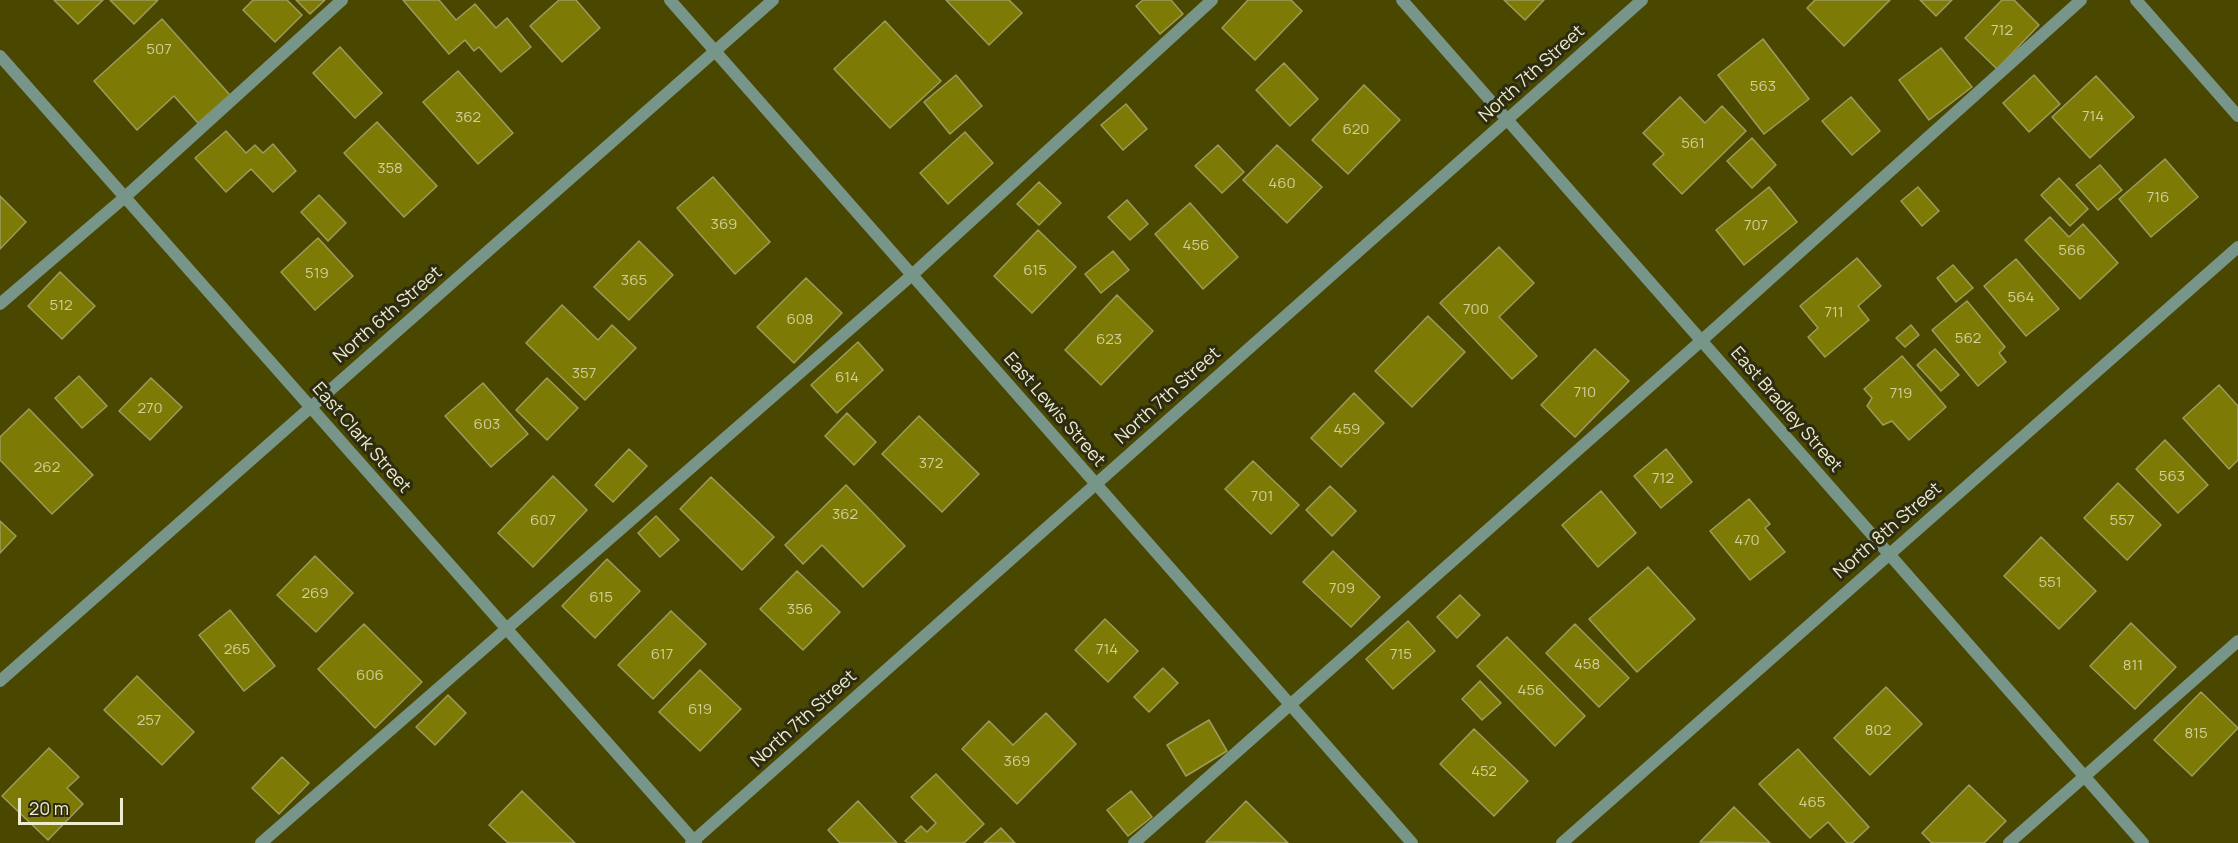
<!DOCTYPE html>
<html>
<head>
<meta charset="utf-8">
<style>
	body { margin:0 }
	#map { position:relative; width:2238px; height:843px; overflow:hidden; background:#494700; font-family:Manrope,sans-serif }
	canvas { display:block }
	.scale { position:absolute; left:18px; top:798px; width:105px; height:27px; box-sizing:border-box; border:3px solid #ededcd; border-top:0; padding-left:8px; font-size:18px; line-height:21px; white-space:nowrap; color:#ededcd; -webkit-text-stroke:4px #2d2c12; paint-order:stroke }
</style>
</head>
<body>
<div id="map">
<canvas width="2238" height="843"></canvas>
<div class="scale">20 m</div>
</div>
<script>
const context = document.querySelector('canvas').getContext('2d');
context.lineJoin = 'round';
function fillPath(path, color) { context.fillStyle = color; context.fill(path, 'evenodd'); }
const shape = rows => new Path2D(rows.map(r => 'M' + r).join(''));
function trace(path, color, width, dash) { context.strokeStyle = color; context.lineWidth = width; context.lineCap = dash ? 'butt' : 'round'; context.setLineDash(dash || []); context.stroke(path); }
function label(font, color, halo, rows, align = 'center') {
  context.font = font + ' Manrope,sans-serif'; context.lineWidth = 6; context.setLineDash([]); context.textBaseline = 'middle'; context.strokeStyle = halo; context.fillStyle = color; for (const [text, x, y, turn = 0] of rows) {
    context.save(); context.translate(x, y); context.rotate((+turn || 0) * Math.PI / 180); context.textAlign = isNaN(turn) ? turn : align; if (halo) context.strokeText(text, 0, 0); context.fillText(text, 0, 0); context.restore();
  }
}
const building = shape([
	[54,0,103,0,78,24,54,0],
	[110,0,158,0,134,24,110,0],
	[253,0,287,0,302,15,275,42,243,10,253,0],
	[296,0,325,0,310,14,296,0],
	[403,0,439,0,456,20,475,4,496,28,507,18,531,47,501,72,479,47,474,51,465,40,449,54,403,0],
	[559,0,576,0,600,28,562,62,530,26,559,0],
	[946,0,1009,0,1022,13,989,45,946,0],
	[1143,0,1171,0,1183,14,1160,34,1136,6,1143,0],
	[1248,0,1291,0,1302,11,1255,60,1222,28,1248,0],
	[1504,0,1544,0,1525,20,1504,0],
	[1815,0,1890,0,1844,46,1807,8,1815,0],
	[1920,0,1952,0,1936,16,1920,0],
	[2002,0,2014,0,2039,25,1997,69,1965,38,2002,0],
	[162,19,230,95,198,123,174,96,137,130,94,81,162,19],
	[885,21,941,81,890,128,834,69,885,21],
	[1763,39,1809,99,1764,134,1718,75,1763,39],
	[340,47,382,93,355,118,313,73,340,47],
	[1941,48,1972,87,1929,120,1899,80,1941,48],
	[1284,63,1318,99,1290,126,1256,90,1284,63],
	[458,71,513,133,478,164,423,102,458,71],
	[956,75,982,106,950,134,924,102,956,75],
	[2034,75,2060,104,2029,132,2003,103,2034,75],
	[2096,76,2134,117,2090,158,2052,117,2096,76],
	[1364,85,1400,120,1348,174,1312,140,1364,85],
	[1680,97,1705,123,1722,106,1746,131,1682,194,1653,164,1664,154,1643,133,1680,97],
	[1851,97,1880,131,1852,155,1822,121,1851,97],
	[1126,104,1147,129,1123,150,1101,125,1126,104],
	[377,122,437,186,404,217,344,153,377,122],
	[226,131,246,153,255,145,263,153,273,144,296,171,273,192,251,169,226,192,195,158,226,131],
	[965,132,993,163,948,204,920,173,965,132],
	[1752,138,1776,165,1752,188,1727,161,1752,138],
	[1218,145,1244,172,1222,193,1195,166,1218,145],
	[1277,145,1322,187,1287,223,1243,180,1277,145],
	[2165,159,2198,197,2151,237,2119,199,2165,159],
	[2100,165,2122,190,2098,210,2076,185,2100,165],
	[713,177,770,242,735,274,677,208,713,177],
	[2059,178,2088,209,2070,226,2041,195,2059,178],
	[1039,182,1061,203,1039,225,1017,204,1039,182],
	[1769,187,1797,222,1744,265,1716,230,1769,187],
	[1918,187,1939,211,1922,226,1901,201,1918,187],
	[319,195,346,223,328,241,301,212,319,195],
	[0,196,26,222,0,249,0,196],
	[1127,200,1148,224,1130,240,1108,217,1127,200],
	[1190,203,1238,257,1203,289,1155,234,1190,203],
	[2050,217,2069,237,2083,224,2118,263,2080,299,2025,240,2050,217],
	[1038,230,1076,267,1032,313,994,276,1038,230],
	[318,238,353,276,315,310,281,272,318,238],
	[639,241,673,275,629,320,594,287,639,241],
	[1499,247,1534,283,1499,317,1537,356,1512,379,1440,303,1499,247],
	[1113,251,1129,270,1101,293,1085,274,1113,251],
	[1857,258,1881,286,1858,306,1869,320,1825,357,1808,337,1818,328,1800,306,1857,258],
	[2016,259,2059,309,2026,336,1984,286,2016,259],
	[1953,265,1973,288,1956,302,1937,278,1953,265],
	[60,272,95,306,62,339,28,306,60,272],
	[806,278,842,313,794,363,757,327,806,278],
	[1117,295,1153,331,1101,385,1065,350,1117,295],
	[1967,301,2005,347,1999,353,2006,362,1978,386,1932,330,1967,301],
	[562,305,598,340,612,325,636,348,585,400,526,343,562,305],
	[1428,316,1465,352,1412,407,1375,371,1428,316],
	[1911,325,1919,335,1905,347,1896,338,1911,325],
	[858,342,883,370,837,413,811,385,858,342],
	[1595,349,1629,381,1575,437,1541,405,1595,349],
	[1935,349,1959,375,1941,391,1917,365,1935,349],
	[1902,356,1946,407,1909,440,1892,421,1883,425,1867,406,1872,398,1864,389,1902,356],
	[79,376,107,406,82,428,55,398,79,376],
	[151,378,182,407,150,440,119,411,151,378],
	[547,378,578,408,547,440,516,410,547,378],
	[483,383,528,434,491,467,445,416,483,383],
	[2219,385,2238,406,2238,460,2229,469,2183,418,2219,385],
	[1354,393,1384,423,1341,467,1311,438,1354,393],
	[29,409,93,475,52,514,0,460,0,437,29,409],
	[847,413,876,442,854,465,825,436,847,413],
	[919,416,979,474,942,512,882,454,919,416],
	[2165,440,2208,485,2178,513,2136,469,2165,440],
	[629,449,647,466,613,502,595,485,629,449],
	[1666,449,1692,482,1661,508,1634,476,1666,449],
	[1253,461,1299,505,1271,534,1225,489,1253,461],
	[553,476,587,510,533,567,498,533,553,476],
	[711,477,774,537,742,570,680,509,711,477],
	[2118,483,2161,525,2127,560,2084,518,2118,483],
	[846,485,905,546,863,587,822,545,803,564,785,545,846,485],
	[1330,486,1356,511,1332,536,1306,510,1330,486],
	[1601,491,1636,533,1598,567,1562,525,1601,491],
	[1749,499,1770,524,1765,528,1785,552,1750,580,1710,531,1749,499],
	[656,516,679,540,660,557,638,533,656,516],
	[0,521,16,536,0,553,0,521],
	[2041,537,2096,591,2059,629,2004,576,2041,537],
	[1333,551,1380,597,1351,627,1303,582,1333,551],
	[315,556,353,593,316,632,277,595,315,556],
	[607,559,640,591,595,638,562,606,607,559],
	[1648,567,1695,619,1637,672,1589,619,1648,567],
	[797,571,840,612,803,650,760,609,797,571],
	[1460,595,1480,615,1457,638,1437,617,1460,595],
	[230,610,275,666,244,691,199,635,230,610],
	[671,611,706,644,653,699,618,665,671,611],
	[1105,619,1138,651,1108,682,1075,650,1105,619],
	[1408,621,1435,651,1393,689,1366,659,1408,621],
	[2131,623,2176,667,2135,709,2090,666,2131,623],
	[364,624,422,682,375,728,318,669,364,624],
	[1575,624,1629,678,1599,707,1546,653,1575,624],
	[1507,637,1585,716,1555,746,1477,666,1507,637],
	[1163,668,1178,683,1149,712,1134,697,1163,668],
	[700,670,741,709,700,751,659,712,700,670],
	[137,676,194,732,162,765,104,710,137,676],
	[1480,681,1501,703,1482,720,1462,699,1480,681],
	[1886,687,1922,724,1870,775,1834,738,1886,687],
	[2201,692,2238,728,2192,776,2154,740,2201,692],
	[448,695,466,713,435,745,416,727,448,695],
	[1046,713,1076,744,1017,804,962,749,989,721,1013,745,1046,713],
	[1209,720,1227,751,1186,776,1167,745,1209,720],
	[1474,729,1528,781,1494,816,1440,764,1474,729],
	[49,748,79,777,67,788,83,804,48,840,2,796,49,748],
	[1798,749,1869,827,1852,843,1847,843,1828,822,1810,838,1759,784,1798,749],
	[282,757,309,783,279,814,252,788,282,757],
	[936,774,984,824,964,843,908,843,905,841,921,826,927,832,936,823,911,797,936,774],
	[1969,785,2006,821,1984,843,1932,843,1922,833,1969,785],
	[522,791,575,843,508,843,489,825,522,791],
	[1131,791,1152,817,1128,836,1107,810,1131,791],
	[858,801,897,843,840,843,828,830,858,801],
	[1246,801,1288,843,1206,842,1246,801],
	[1734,807,1770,843,1700,842,1734,807],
	[1001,828,1015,843,984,843,1001,828]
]);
fillPath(building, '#7e7a06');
trace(building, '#9d9c5e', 1.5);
trace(shape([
	[0,304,125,197,342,0],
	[261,843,912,275,1212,0],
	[1134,843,1701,341,2081,0],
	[2009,843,2238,641]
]), '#789589', 12);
trace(shape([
	[1402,0,2143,843],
	[2136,0,2238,116],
	[0,56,696,843],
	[0,681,773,0],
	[691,843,1642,0],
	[1562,843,2238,247]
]), '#789589', 12);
trace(shape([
	[670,0,1412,843]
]), '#789589', 12);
label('15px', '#d1d09b', null, [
	["712",2002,31],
	["507",159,50],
	["563",1763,87],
	["714",2093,117],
	["362",468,118],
	["620",1356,130],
	["561",1693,144],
	["358",390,169],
	["460",1282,184],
	["716",2158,198],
	["369",724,225],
	["707",1756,226],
	["456",1196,246],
	["566",2072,251],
	["615",1035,271],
	["519",317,274],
	["365",634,281],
	["564",2021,298],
	["512",61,306],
	["700",1476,310],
	["711",1834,313],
	["608",800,320],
	["562",1968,339],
	["623",1109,340],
	["357",584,374],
	["614",847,378],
	["710",1585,393],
	["719",1901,394],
	["270",150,409],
	["603",487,425],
	["459",1347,430],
	["372",931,464],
	["262",47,468],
	["563",2172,477],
	["712",1663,479],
	["701",1262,497],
	["362",845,515],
	["607",543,521],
	["557",2122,521],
	["470",1747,541],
	["551",2050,583],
	["709",1342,589],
	["269",315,594],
	["615",601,598],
	["356",800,610],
	["265",237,650],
	["714",1107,650],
	["617",662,655],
	["715",1401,655],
	["458",1587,665],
	["811",2133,666],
	["606",370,676],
	["456",1531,691],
	["619",700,710],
	["257",149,721],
	["802",1878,731],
	["815",2196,734],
	["369",1017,762],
	["452",1484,772],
	["465",1812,803]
]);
label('18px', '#ededcd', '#2d2c12', [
	["North 7th Street",1532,74,-42],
	["North 6th Street",388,315,-41],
	["North 7th Street",1168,396,-42],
	["East Lewis Street",1054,410,49],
	["East Bradley Street",1786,410,49],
	["East Clark Street",361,438,49],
	["North 8th Street",1888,531,-41],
	["North 7th Street",804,719,-42]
]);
</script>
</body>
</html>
